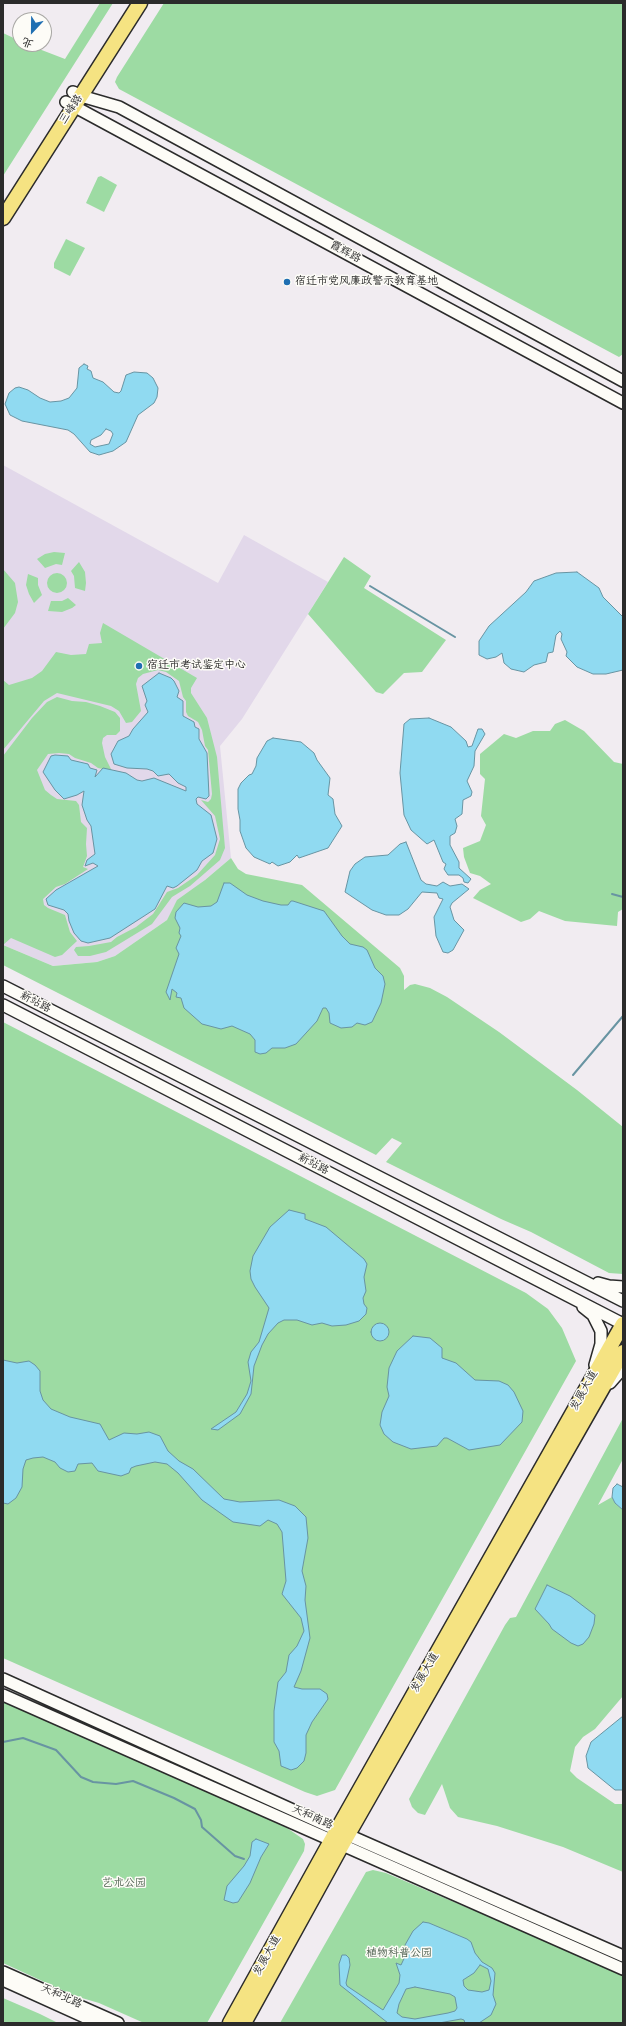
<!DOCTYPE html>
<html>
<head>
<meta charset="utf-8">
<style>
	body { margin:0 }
	#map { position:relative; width:626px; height:2026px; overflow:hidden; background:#f1ecf1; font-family:Kalam,"LXGW WenKai TC",sans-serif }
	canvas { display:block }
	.frame { position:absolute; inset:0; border:4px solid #2b2b2b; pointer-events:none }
	.north { position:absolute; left:12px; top:12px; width:40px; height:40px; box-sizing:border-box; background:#fdfcf7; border:1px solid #a9a8a5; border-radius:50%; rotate:202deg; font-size:11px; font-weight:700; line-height:16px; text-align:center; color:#2b2b2b }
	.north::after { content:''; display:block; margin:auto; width:14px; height:18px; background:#1f6fb2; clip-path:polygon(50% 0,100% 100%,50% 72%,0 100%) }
</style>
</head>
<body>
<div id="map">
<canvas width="626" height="2026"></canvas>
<div class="frame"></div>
<div class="north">北</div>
</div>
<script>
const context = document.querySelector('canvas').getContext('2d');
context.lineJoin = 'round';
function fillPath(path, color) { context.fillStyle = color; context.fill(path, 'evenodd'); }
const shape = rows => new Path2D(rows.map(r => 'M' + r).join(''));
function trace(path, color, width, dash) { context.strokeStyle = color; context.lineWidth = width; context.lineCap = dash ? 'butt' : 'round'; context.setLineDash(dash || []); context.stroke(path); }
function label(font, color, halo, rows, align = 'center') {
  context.font = font + ' Kalam,"LXGW WenKai TC",sans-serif'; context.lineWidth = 3; context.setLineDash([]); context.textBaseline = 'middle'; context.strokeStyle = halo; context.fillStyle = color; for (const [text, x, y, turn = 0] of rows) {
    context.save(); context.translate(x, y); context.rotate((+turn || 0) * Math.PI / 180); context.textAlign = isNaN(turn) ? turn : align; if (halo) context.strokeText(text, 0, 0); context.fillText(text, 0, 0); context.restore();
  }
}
fillPath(shape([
	[3,465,218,583,244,535,328,582,242,719,220,746,231,858,174,906,167,920,115,956,97,962,53,966,3,945]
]), '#e2d8ea');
fillPath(shape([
	[100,3,113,3,3,176,3,33,20,41,20,44,26,44,65,59],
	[164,3,623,3,623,354,619,357,119,89,115,82,117,77],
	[101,176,117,185,104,212,86,203,98,177],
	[66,239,85,248,70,276,54,268,54,263],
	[54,552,65,553,62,565,56,564,45,568,37,559,45,554],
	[344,557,371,576,364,588,446,640,422,672,404,673,383,694,376,692,308,614],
	[79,562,85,572,86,583,85,591,75,588,74,576,71,571],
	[3,569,15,583,18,602,15,613,3,629],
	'47 583a10 10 0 1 1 20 0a10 10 0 1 1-20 0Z',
	[28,574,38,578,38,585,42,595,34,603,29,594,26,585],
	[68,598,76,605,72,608,62,612,48,611,51,601,62,601],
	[103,623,197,678,191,688,191,693,207,718,217,757,225,848,220,860,190,886,172,897,152,924,106,952,90,956,78,956,74,950,76,947,89,946,111,942,117,937,136,927,153,914,167,892,178,888,197,875,215,855,220,839,215,816,201,800,208,802,211,799,212,794,208,750,205,746,202,730,198,722,188,716,186,712,186,701,183,697,179,681,166,672,158,670,143,674,138,678,136,684,141,711,132,722,126,723,119,711,111,706,57,693,44,701,3,750,3,680,9,685,32,678,42,671,56,652,71,655,86,654,89,644,102,643,100,633],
	[57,697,72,701,86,702,100,706,115,712,120,718,120,731,116,735,107,735,103,738,102,743,105,757,112,771,98,768,91,763,75,758,69,754,59,753,48,754,37,770,45,790,51,795,57,799,76,801,79,805,81,822,87,828,86,844,87,856,83,867,88,869,65,884,56,887,43,899,44,905,48,908,65,915,70,932,77,941,62,955,55,957,11,938,3,945,53,966,97,962,115,956,167,920,177,900,205,880,231,858,238,869,246,874,302,885,400,968,404,976,404,990,410,985,415,984,430,988,447,997,499,1032,577,1090,623,1127,623,1274,609,1273,531,1232,501,1219,386,1162,402,1143,392,1138,376,1155,3,965,3,756,32,718,47,702],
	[565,720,584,731,614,762,623,764,623,909,618,912,617,926,565,921,539,911,530,919,521,922,473,898,480,890,491,884,480,876,470,873,464,857,463,848,480,841,486,825,481,816,485,779,480,774,480,754,504,734,516,738,533,731,550,731,555,724],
	[3,1022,526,1293,548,1309,562,1328,576,1361,335,1790,317,1796,305,1792,3,1658],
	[623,1418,623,1459,598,1505,612,1497,615,1503,623,1510,623,1696,595,1729,583,1737,575,1747,570,1771,577,1778,615,1804,623,1804,623,1872,563,1847,497,1826,458,1817,450,1808,442,1784,425,1815,418,1813,412,1807,409,1799,505,1625,510,1618,516,1617],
	[3,1697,287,1828,303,1839,305,1844,304,1851,207,2023,144,2023,99,2003,75,1996,3,1963],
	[373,1870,386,1873,468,1908,486,1914,623,1974,623,2023,280,2023,366,1872],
	[3,1998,40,2014,58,2023,3,2023]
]), '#9ddba3');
const water = shape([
	[84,364,88,366,87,369,91,371,93,378,103,382,114,392,119,393,121,391,126,375,134,372,147,373,153,378,158,388,157,397,154,403,138,415,126,442,113,451,99,455,90,452,74,434,68,430,22,421,10,415,5,404,9,393,15,388,19,387,28,390,40,398,50,402,61,401,69,398,77,388,79,368,84,364],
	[106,429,111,431,113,434,109,444,95,447,90,444,91,440,101,435,106,429],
	[577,572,599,588,603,597,623,617,623,670,606,674,593,674,577,667,566,656,567,652,561,639,562,634,560,631,556,635,553,652,548,653,546,662,534,665,524,672,511,669,504,663,502,653,496,657,487,659,479,655,479,641,489,626,526,592,534,581,556,573,577,572],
	[159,673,171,678,174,681,179,691,177,697,183,701,183,716,194,722,195,727,199,729,199,739,207,753,209,796,206,799,198,797,196,799,197,804,211,815,217,839,213,853,202,861,197,870,177,886,173,888,167,886,155,909,110,938,88,943,81,941,74,933,69,921,68,914,64,910,48,905,46,899,56,890,98,866,93,863,85,866,87,860,95,854,91,826,87,820,82,805,84,791,77,795,64,799,55,790,43,772,51,756,55,755,68,756,71,760,88,764,90,768,97,770,95,777,103,768,126,773,137,780,142,781,154,778,186,791,186,787,178,783,169,774,158,776,153,771,147,769,127,768,114,764,111,754,118,741,129,736,133,729,148,712,145,705,147,701,142,686,159,673],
	[429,718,451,727,466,741,468,747,472,746,478,729,482,729,485,734,475,751,474,766,467,781,472,792,471,796,463,800,462,814,455,819,457,826,455,833,450,836,450,845,459,862,459,868,471,879,468,883,464,882,463,878,459,875,448,875,444,869,446,864,443,862,434,840,427,844,411,830,404,815,400,773,404,724,410,719,429,718],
	[273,738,301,742,314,753,317,760,330,778,328,795,333,799,335,814,342,826,328,848,299,858,297,855,290,862,278,866,272,862,270,864,254,857,246,848,240,831,240,820,238,809,238,789,241,783,249,775,252,774,256,766,257,758,267,741,273,738],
	[406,842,421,880,426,884,437,886,443,882,450,886,462,884,469,889,452,903,450,907,454,920,464,930,453,950,448,953,443,952,436,936,434,917,443,899,439,898,437,893,422,892,408,909,399,915,386,915,372,910,345,892,350,871,355,864,365,857,388,855,400,844,406,842],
	[224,883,230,883,247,895,263,901,281,905,288,905,291,901,293,901,324,911,342,936,350,944,363,947,367,950,375,968,383,976,385,984,381,1003,372,1022,365,1025,357,1023,352,1027,341,1028,330,1023,329,1013,326,1008,323,1008,317,1021,296,1044,285,1048,272,1048,266,1053,260,1054,255,1052,255,1040,250,1034,232,1026,221,1029,202,1024,184,1008,181,998,176,997,177,993,172,989,170,1000,166,992,179,954,176,948,181,936,179,933,180,928,175,918,176,912,184,903,198,907,211,906,217,902,224,883],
	[289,1210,305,1214,305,1219,326,1227,364,1259,367,1264,364,1277,366,1291,363,1298,364,1304,367,1308,366,1314,359,1321,346,1325,332,1326,322,1323,312,1325,297,1320,284,1320,278,1323,268,1334,262,1345,254,1366,251,1394,240,1414,218,1430,211,1429,236,1412,247,1394,251,1381,248,1362,251,1352,259,1342,269,1308,255,1287,251,1279,250,1271,253,1256,270,1227,289,1210],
	'371 1332a9 9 0 1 1 18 0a9 9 0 1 1-18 0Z',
	[413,1336,430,1338,442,1348,442,1358,456,1363,475,1380,499,1381,508,1385,514,1392,523,1411,522,1422,500,1445,469,1450,447,1438,444,1438,437,1446,411,1449,393,1442,384,1434,380,1425,382,1412,389,1396,387,1387,389,1368,397,1351,413,1336],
	[3,1360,17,1363,29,1361,35,1365,40,1371,40,1391,43,1400,51,1409,70,1417,100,1424,109,1440,124,1433,137,1434,149,1432,160,1436,168,1451,179,1461,193,1469,224,1499,240,1502,279,1500,295,1506,306,1517,308,1538,302,1571,306,1586,305,1600,310,1638,301,1671,294,1687,302,1689,320,1689,327,1694,328,1699,312,1722,306,1735,306,1753,304,1761,297,1768,291,1770,281,1766,279,1751,274,1742,274,1711,278,1682,286,1672,289,1655,297,1646,304,1631,301,1618,282,1594,286,1581,282,1532,277,1524,268,1520,260,1526,233,1522,202,1500,178,1473,167,1464,155,1462,136,1466,131,1468,129,1473,121,1476,98,1471,92,1463,78,1464,75,1471,68,1472,60,1468,55,1462,43,1457,33,1458,26,1460,23,1469,22,1487,16,1498,8,1504,3,1503,3,1360],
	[617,1484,623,1487,623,1510,615,1503,612,1497,613,1488,617,1484],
	[547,1585,570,1596,595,1615,594,1624,589,1637,583,1644,578,1646,571,1643,552,1629,549,1624,535,1609,547,1585],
	[623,1716,623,1790,615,1790,588,1768,586,1756,591,1742,623,1716],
	[256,1839,269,1844,261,1857,250,1883,238,1902,233,1903,224,1900,227,1886,244,1866,250,1856,252,1842,256,1839],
	[423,1922,429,1923,467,1939,471,1942,475,1953,482,1962,492,1968,495,1973,493,1995,496,2004,491,2015,479,2023,465,2023,464,2020,461,2019,439,2023,388,2023,340,1985,339,1964,342,1955,346,1955,349,1958,350,1965,346,1983,347,1986,383,2010,399,1983,400,1975,396,1963,401,1965,409,1948,405,1945,413,1931,423,1922],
	[480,1965,488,1969,491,1981,489,1990,482,1992,468,1990,464,1986,463,1980,474,1973,480,1965],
	[415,1987,450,1994,455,1997,457,2008,455,2011,448,2013,415,2019,402,2017,397,2013,399,2004,406,1989,415,1987]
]);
fillPath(water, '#90daf1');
trace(water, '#6894a2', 1);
trace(shape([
	[370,586,455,637],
	[612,894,623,897],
	[573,1075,623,1016],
	[3,1742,23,1738,56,1750,81,1777,93,1782,116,1784,133,1781,174,1798,195,1809,201,1820,202,1827,235,1856,244,1859]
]), '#6894a2', 2);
const minor = shape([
	[73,92,81,96,119,107,623,381],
	[66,102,623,403],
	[3,986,623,1301],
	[3,1005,623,1324],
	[598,1283,609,1286,623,1287],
	[583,1307,593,1315,601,1331,601,1344,595,1365],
	[610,1383,623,1368],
	[3,1679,348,1835,623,1956],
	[3,1695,623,1969],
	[3,1972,118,2023],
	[3,1980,98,2023]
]);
const major = shape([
	[3,218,140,3],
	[230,2023,337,1830,623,1324],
	[244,2023,342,1845,623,1352]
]);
trace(minor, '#2b2b2b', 14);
trace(major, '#2b2b2b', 17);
trace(minor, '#fdfcf7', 11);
trace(major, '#f5e382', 14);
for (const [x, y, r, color] of [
	[287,282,4,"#1f6fb2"],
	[139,666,4,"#1f6fb2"]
]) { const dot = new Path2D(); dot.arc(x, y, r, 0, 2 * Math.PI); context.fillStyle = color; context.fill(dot); trace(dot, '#fdfcf7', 1.5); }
label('11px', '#2b2b2b', '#fdfcf7', [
	["三峰路",72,110,-57],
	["霞辉路",345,253,28],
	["新站路",35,1003,27],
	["新站路",313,1165,27],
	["发展大道",585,1391,-61],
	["发展大道",426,1673,-60],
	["天和南路",312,1818,24],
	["发展大道",268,1956,-61],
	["天和北路",61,1997,24]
]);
label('11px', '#2b2b2b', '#fdfcf7', [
	["宿迁市党风廉政警示教育基地",295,282],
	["宿迁市考试鉴定中心",147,666]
], 'left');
label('11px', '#4d604f', '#fdfcf7', [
	["艺术公园",124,1884],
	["植物科普公园",399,1954]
]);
</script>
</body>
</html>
